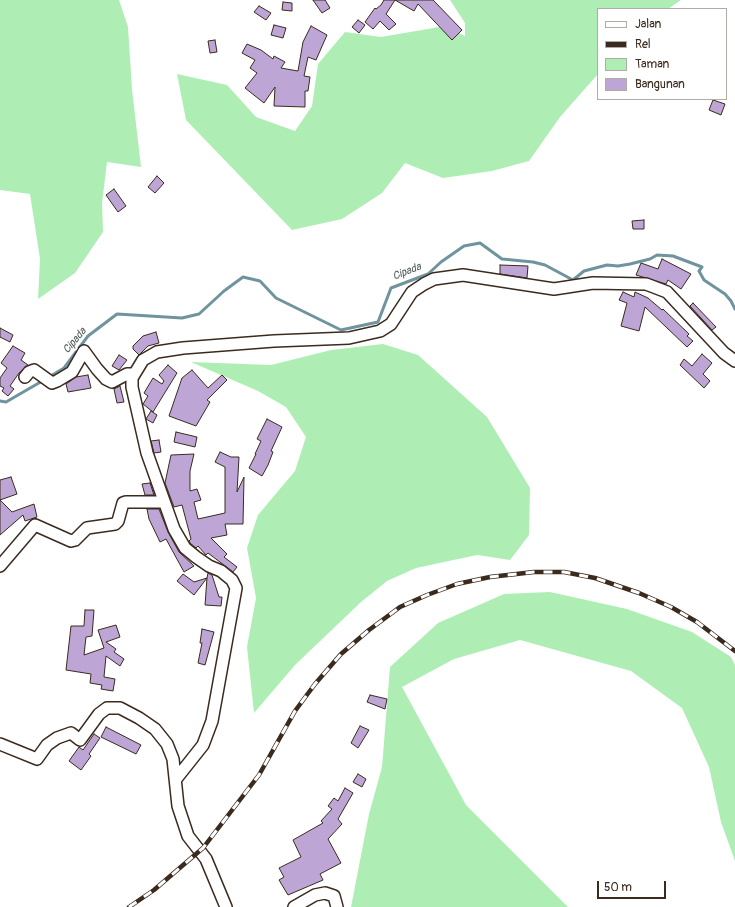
<!DOCTYPE html>
<html>
<head>
<meta charset="utf-8">
<style>
	body { margin:0 }
	#map { position:relative; width:735px; height:907px; overflow:hidden; background:#fff; font-family:Pangolin,sans-serif }
	canvas { display:block }
	.legend { position:absolute; left:597px; top:8px; width:130px; height:92px; box-sizing:border-box; background:#fff; border:1px solid #b1aaa5; margin:0; padding:5px 7px; list-style:none; font-size:12px; color:#3b2a1e }
	.legend li { display:flex; align-items:center; gap:8px; height:20px }
	.legend b { width:20px; border:1px solid #b1aaa5 }
	.scale { position:absolute; left:597px; top:881px; width:69px; height:18px; box-sizing:border-box; border:2px solid #3b2a1e; border-top:0; padding-left:5px; font-size:12px; line-height:14px; white-space:nowrap; color:#3b2a1e; -webkit-text-stroke:3px #fff; paint-order:stroke }
</style>
</head>
<body>
<div id="map">
<canvas width="735" height="907"></canvas>
<ul class="legend">
<li><b style="height:5px;background:#fff"></b>Jalan</li>
<li><b style="height:5px;background:#3b2a1e"></b>Rel</li>
<li><b style="height:11px;background:#aeeeb5"></b>Taman</li>
<li><b style="height:11px;background:#bda6d5"></b>Bangunan</li>
</ul>
<div class="scale">50 m</div>
</div>
<script>
const context = document.querySelector('canvas').getContext('2d');
context.lineJoin = 'round';
function fillPath(path, color) { context.fillStyle = color; context.fill(path, 'evenodd'); }
const shape = rows => new Path2D(rows.map(r => 'M' + r).join(''));
function trace(path, color, width, dash) { context.strokeStyle = color; context.lineWidth = width; context.lineCap = dash ? 'butt' : 'round'; context.setLineDash(dash || []); context.stroke(path); }
function label(font, color, halo, rows, align = 'center') {
  context.font = font + ' Pangolin,sans-serif'; context.lineWidth = 4; context.setLineDash([]); context.textBaseline = 'middle'; context.strokeStyle = halo; context.fillStyle = color; for (const [text, x, y, turn = 0] of rows) {
    context.save(); context.translate(x, y); context.rotate((+turn || 0) * Math.PI / 180); context.textAlign = isNaN(turn) ? turn : align; if (halo) context.strokeText(text, 0, 0); context.fillText(text, 0, 0); context.restore();
  }
}
fillPath(shape([
	[0,0,119,0,128,27,132,89,141,167,107,162,102,203,103,232,75,273,38,299,40,259,30,194,0,190],
	[450,0,681,0,668,9,598,9,598,74,560,117,529,161,492,171,443,178,405,163,382,193,342,219,292,230,186,120,177,74,227,85,256,117,295,131,312,106,318,64,345,32,381,37,445,26,465,36,465,23],
	[383,344,418,355,487,417,530,488,529,535,510,560,477,555,416,568,387,581,361,602,295,665,254,713,247,647,256,598,247,548,258,515,295,471,306,437,286,407,258,391,191,362,271,365,331,350],
	[550,592,627,609,692,632,731,657,735,665,735,861,721,822,709,767,682,708,631,671,520,640,454,659,402,687,466,805,568,907,351,907,369,814,382,767,390,667,438,623,504,594]
]), '#aeeeb5');
trace(shape([
	[49,377,64,368,88,336,117,314,182,318,199,314,224,291,243,277,260,281,276,298,341,330,378,322,391,288,428,274,441,262,464,246,480,243,502,259,533,262,545,265,573,280,584,271,607,265,618,266,630,264,650,259,657,255,673,256,702,267,699,271,704,280,725,294,731,301,735,309],
	[0,401,6,402,44,380]
]), '#6f949d', 3);
const building = shape([
	[313,0,325,0,330,8,322,13,313,0],
	[384,0,433,0,462,30,452,40,418,4,414,11,395,0,386,14,396,24,389,30,380,21,373,29,365,22,375,8,376,9,381,5,384,0],
	[283,2,292,3,292,11,282,10,283,2],
	[259,6,271,13,266,20,254,12,259,6],
	[358,20,365,25,359,33,352,27,358,20],
	[274,25,286,28,283,38,271,35,274,25],
	[311,26,327,35,316,60,308,57,304,76,310,77,308,91,305,91,305,107,274,106,275,87,264,103,245,88,257,73,250,68,255,60,242,53,247,44,261,50,273,59,274,56,285,62,281,68,298,71,303,42,311,26],
	[215,40,217,52,210,53,208,41,215,40],
	[713,100,725,104,721,115,709,110,713,100],
	[157,176,164,183,155,193,148,187,157,176],
	[114,189,126,206,118,212,106,195,114,189],
	[644,220,644,229,633,229,632,221,644,220],
	[662,259,691,274,681,289,668,280,666,284,636,275,641,263,658,269,662,259],
	[500,265,528,266,527,278,500,274,500,265],
	[623,292,634,297,635,292,648,298,662,310,663,309,689,334,687,336,693,341,687,347,645,307,639,331,621,326,627,303,619,300,623,292],
	[693,303,716,327,712,330,690,306,693,303],
	[0,328,13,335,10,342,0,337,0,328],
	[156,332,159,343,148,346,139,355,133,349,133,346,143,336,156,332],
	[13,346,25,353,21,360,28,365,19,373,10,386,14,389,8,396,2,391,4,388,0,386,0,378,7,368,1,363,13,346],
	[702,354,712,363,703,374,710,381,704,388,680,365,684,359,692,366,702,354],
	[119,355,127,360,119,370,112,366,119,355],
	[168,365,177,373,153,412,143,404,148,396,144,393,153,378,162,384,164,381,159,375,168,365],
	[192,370,208,388,222,375,227,380,207,400,210,402,196,426,169,416,182,378,192,370],
	[88,375,91,388,68,392,66,384,76,377,88,375],
	[120,386,124,402,117,403,114,389,120,386],
	[151,411,157,415,153,423,146,419,151,411],
	[267,419,282,427,271,451,273,452,268,465,262,476,249,468,256,454,255,454,261,441,257,439,267,419],
	[176,432,197,437,195,447,174,442,176,432],
	[159,440,161,452,154,453,151,441,159,440],
	[220,452,231,457,239,457,237,492,244,477,243,524,225,524,227,535,211,538,227,554,224,557,237,567,233,572,208,553,206,555,198,546,196,548,190,543,189,541,191,539,182,505,174,507,165,483,171,455,194,454,190,471,190,491,197,489,201,500,194,502,198,519,225,513,225,467,215,462,220,452],
	[11,477,17,494,0,500,12,512,34,504,37,517,25,521,23,515,0,535,0,480,11,477],
	[150,483,154,495,145,495,142,484,150,483],
	[147,509,159,509,168,532,179,552,194,566,184,572,166,539,160,542,149,519,147,509],
	[208,573,212,575,219,597,222,597,221,606,205,605,207,578,194,595,177,581,183,574,194,582,207,578,208,573],
	[85,610,94,610,92,636,86,637,84,655,104,648,98,630,116,625,120,637,106,642,116,649,114,652,124,659,120,666,106,656,104,677,115,679,113,691,101,689,102,685,90,683,91,674,66,670,71,626,84,626,85,610],
	[202,629,214,632,205,665,198,663,202,643,200,643,202,629],
	[370,695,387,699,385,709,367,702,370,695],
	[360,726,369,730,358,748,351,743,360,726],
	[106,727,141,745,136,754,101,737,106,727],
	[94,734,100,738,89,754,91,756,81,770,69,761,79,747,83,750,94,734],
	[358,774,366,779,362,787,353,782,358,774],
	[345,788,353,793,338,819,342,824,328,839,341,863,320,874,323,880,288,895,279,880,284,877,279,868,301,857,293,840,323,823,321,821,332,809,328,806,334,798,338,801,345,788]
]);
fillPath(building, '#bda6d5');
trace(building, '#3b2a1e', 1);
const minor = shape([
	[25,377,29,372,34,370,52,383,57,381,72,372,84,351,97,369,106,379,112,382,127,374,133,374],
	[0,566,35,525,71,541,75,540,87,528,115,524,118,521,123,503,126,502,163,502],
	[0,744,37,759,47,745,57,738,71,733,80,740,99,714,107,708,120,708,139,718,155,729,167,744,173,759,178,806,188,836,206,859,226,907],
	[176,779,203,745,212,721,236,588,232,580,221,571,209,566,196,557,185,548,174,529,147,453,132,387,132,378,143,360,157,352,183,348,274,341,349,338,380,331,391,324,412,292,424,284,434,279,463,275,554,289,593,283,646,284,654,287,667,292,724,353,735,361],
	[294,907,315,895,325,893,334,896,337,907]
]);
trace(minor, '#3b2a1e', 14);
trace(minor, '#fff', 11);
const rail = shape([
	[129,907,154,890,203,848,259,775,295,711,315,684,341,654,369,630,400,607,427,595,457,584,490,577,534,572,564,572,595,578,639,593,671,607,697,622,735,651]
]);
trace(rail, '#3b2a1e', 4.5);
trace(rail, '#fff', 3, [9]);
label('italic 11px', '#555f5e', '#fff', [
	["Cipada",407,272,-22],
	["Cipada",75,341,-50]
]);
</script>
</body>
</html>
